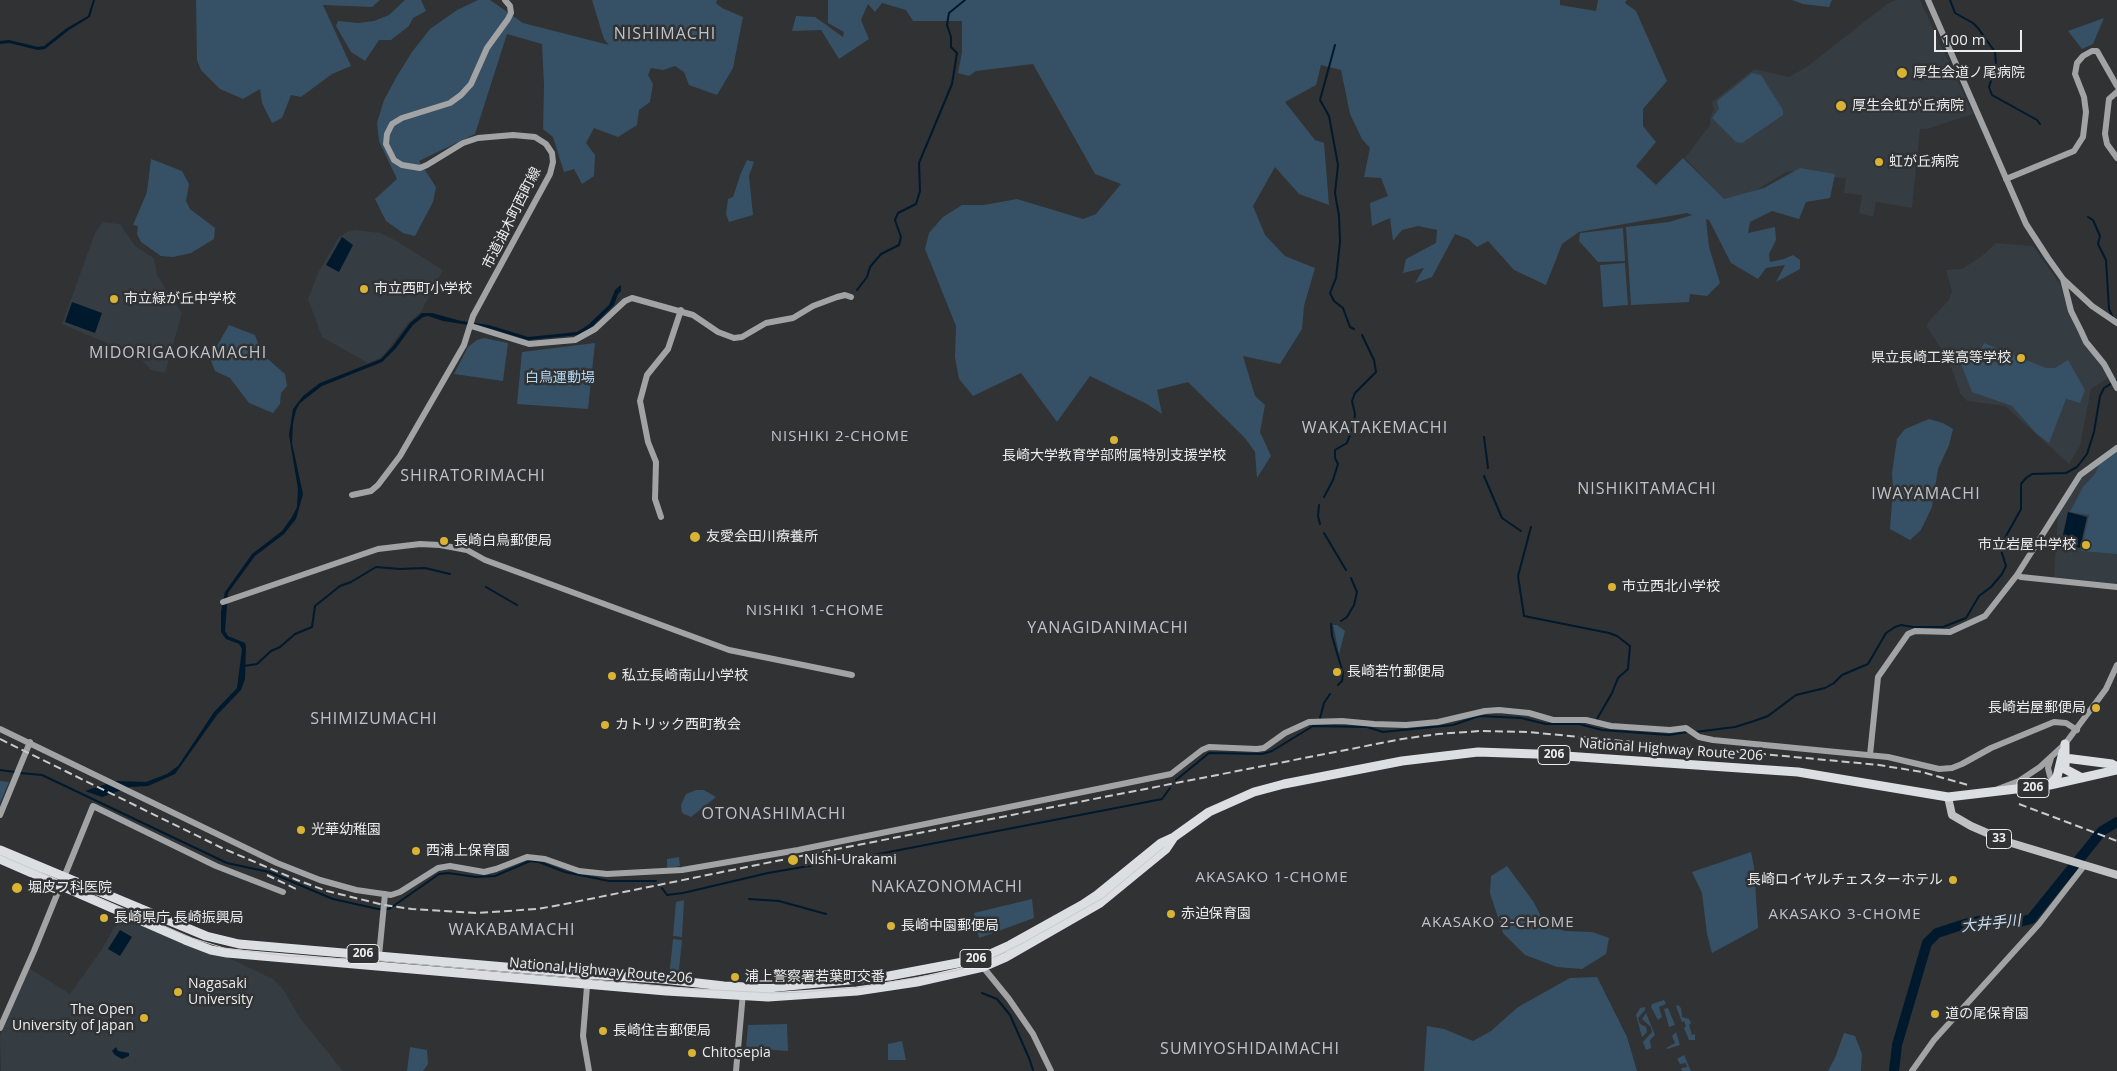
<!DOCTYPE html>
<html>
<head>
<meta charset="utf-8">
<style>
	body { margin:0 }
	#map { position:relative; width:2117px; height:1071px; overflow:hidden; background:#303234; font-family:"Open Sans",sans-serif }
	canvas { display:block }
	.scale { position:absolute; left:1934px; top:30px; width:88px; height:22px; box-sizing:border-box; border:2px solid #eaeced; border-top:0; padding-left:6px; font-size:15px; line-height:18px; white-space:nowrap; color:#eaeced; -webkit-text-stroke:4px #303234; paint-order:stroke }
</style>
</head>
<body>
<div id="map">
<canvas width="2117" height="1071"></canvas>
<div class="scale">100 m</div>
</div>
<script>
const context = document.querySelector('canvas').getContext('2d');
context.lineJoin = 'round';
function fillPath(path, color) { context.fillStyle = color; context.fill(path, 'evenodd'); }
const shape = rows => new Path2D(rows.map(r => 'M' + r).join(''));
function trace(path, color, width, dash) { context.strokeStyle = color; context.lineWidth = width; context.lineCap = dash ? 'butt' : 'round'; context.setLineDash(dash || []); context.stroke(path); }
function label(font, color, halo, rows, align = 'center') {
  context.font = font + ' "Open Sans","Noto Sans JP",sans-serif'; context.lineWidth = 5; context.setLineDash([]); context.textBaseline = 'middle'; context.strokeStyle = halo; context.fillStyle = color; for (const [text, x, y, turn = 0] of rows) {
    context.save(); context.translate(x, y); context.rotate((+turn || 0) * Math.PI / 180); context.textAlign = isNaN(turn) ? turn : align; if (halo) context.strokeText(text, 0, 0); context.fillText(text, 0, 0); context.restore();
  }
}
fillPath(shape([
	[1896,0,1920,0,1973,114,1927,129,1920,129,1912,208,1876,202,1873,217,1859,213,1862,195,1844,193,1846,178,1805,176,1797,171,1786,172,1750,194,1725,201,1685,158,1710,125,1710,117,1714,110,1712,102,1754,69,1789,77,1808,66,1887,4],
	[103,222,120,224,135,246,154,258,157,275,182,313,165,373,151,370,139,357,62,324,95,233],
	[355,230,380,233,395,240,443,270,421,312,408,323,386,352,380,358,368,363,322,337,308,299,318,273,339,237,347,232],
	[1996,243,2033,246,2060,284,2067,307,2086,347,2100,363,2108,378,2091,389,2080,446,2069,464,2005,406,1967,401,1960,393,1952,369,1944,353,1927,327,1928,322,1949,300,1952,291,1946,270,1962,269,1982,256],
	[2117,451,2117,584,2054,577,2058,514,2082,476],
	[120,917,187,945,229,958,273,979,283,989,300,1018,343,1071,1,1071,0,1036,29,968,70,994,100,952]
]), '#353c42');
fillPath(shape([
	[196,0,380,0,372,7,323,5,351,66,332,74,301,97,291,95,282,118,272,123,262,103,260,89,243,99,220,89,201,70,197,60],
	[405,0,421,0,426,11,413,18,409,26,391,40,379,40,365,61,351,52,336,26,338,21,358,23,374,21,389,15],
	[478,0,490,0,523,23,609,45,604,39,592,0,717,0,716,3,722,8,743,17,733,68,717,95,689,85,684,72,675,66,663,70,651,68,648,75,653,84,650,102,639,110,637,125,618,137,594,128,586,143,595,155,594,176,582,184,574,169,564,172,553,137,543,129,544,85,542,44,507,34,475,134,419,161,436,187,433,202,415,236,403,233,386,221,375,199,397,179,379,141,377,123,384,100,397,76,412,52,430,29,457,10],
	[828,0,1560,0,1560,5,1596,11,1598,0,1627,0,1625,3,1636,11,1667,81,1643,109,1643,126,1656,142,1636,166,1656,185,1683,158,1724,199,1764,188,1800,168,1835,174,1830,198,1806,202,1799,219,1772,211,1750,222,1748,233,1775,227,1776,240,1769,254,1770,262,1784,259,1793,255,1800,260,1800,269,1776,282,1785,265,1766,268,1758,279,1731,263,1709,220,1706,219,1709,247,1720,283,1707,296,1690,294,1689,302,1631,305,1626,227,1669,222,1692,215,1687,213,1579,232,1562,244,1546,285,1514,270,1488,241,1477,247,1468,239,1455,234,1432,277,1415,283,1424,268,1403,273,1406,259,1436,243,1437,230,1418,226,1402,230,1393,241,1390,218,1372,226,1370,203,1388,196,1381,178,1364,177,1370,148,1362,139,1350,114,1341,70,1321,65,1316,85,1285,102,1315,140,1324,143,1329,205,1299,194,1275,167,1253,206,1265,235,1285,256,1315,268,1304,306,1302,329,1280,364,1243,356,1255,396,1265,405,1260,432,1271,456,1257,478,1255,452,1245,438,1188,382,1157,390,1162,414,1147,404,1090,376,1057,422,1021,373,973,396,959,379,955,357,956,326,925,249,929,233,943,217,962,205,984,205,1017,199,1083,219,1096,214,1121,184,1095,174,1033,64,976,71,969,76,958,73,962,52,962,21,913,21,906,10,882,3,875,12,868,4,861,20,869,39,839,59,821,30,792,31,796,16,815,17,843,37,844,32,828,23],
	[1792,0,1832,0,1829,7,1803,4],
	[2104,18,2093,44,2082,49,2068,31],
	[1752,73,1761,75,1783,110,1783,115,1742,143,1736,142,1712,118,1719,109,1717,101],
	[151,159,182,171,189,184,186,201,190,209,215,228,214,239,191,253,173,257,161,256,141,242,137,234,138,226,133,225,147,192],
	[747,160,754,162,749,176,753,215,729,222,726,214,728,199,733,197,741,173],
	[1623,228,1625,261,1598,262,1579,241,1580,233],
	[1625,263,1628,305,1603,307,1600,265],
	[229,325,255,335,262,354,285,374,287,386,281,393,280,404,273,413,249,403,230,378,215,371,210,358],
	[484,338,508,343,503,381,454,374,468,347,477,340],
	[595,343,588,409,517,404,522,352],
	[1984,343,2046,368,2055,368,2068,360,2085,390,2080,403,2066,399,2049,443,2037,434,2012,406,1972,392,1961,364,1980,351],
	[1929,419,1943,423,1953,429,1949,445,1938,469,1932,507,1921,530,1910,540,1890,529,1893,489,1892,473,1897,439,1905,429],
	[2117,452,2117,554,2081,551,2089,515,2070,512,2083,487,2095,474,2099,465],
	[1333,625,1337,625,1345,631,1339,654],
	[0,781,9,782,0,803],
	[696,790,704,790,716,797,691,817,682,813,681,805,686,794],
	[1751,852,1754,867,1758,928,1712,953,1707,934,1702,893,1692,872],
	[679,857,680,866,667,868,667,859],
	[1507,866,1533,901,1545,924,1565,931,1592,932,1609,938,1606,954,1582,969,1557,967,1525,955,1503,933,1490,893,1491,876],
	[1032,899,1034,918,979,938,974,913],
	[684,900,682,937,673,936,676,902],
	[673,939,682,940,678,979,669,978],
	[1597,977,1627,1037,1637,1071,1424,1071,1427,1026,1444,1029,1473,1041,1491,1031,1518,1007,1570,978],
	[1664,1000,1666,1004,1659,1007,1662,1017,1658,1020,1651,1007,1652,1004],
	[1678,1005,1681,1008,1682,1017,1689,1019,1691,1023,1689,1025,1692,1035,1695,1034,1695,1040,1689,1040,1684,1028,1686,1026,1684,1021,1682,1022,1676,1006],
	[1645,1007,1645,1010,1638,1018,1640,1024,1646,1027,1647,1032,1642,1037,1636,1015,1640,1008],
	[1668,1008,1675,1025,1669,1027,1664,1009],
	[1646,1013,1655,1035,1650,1040,1651,1048,1646,1050,1643,1042,1652,1032,1651,1027,1642,1019],
	[787,1024,788,1051,746,1048,748,1025],
	[1676,1032,1680,1045,1667,1049,1666,1048,1675,1043,1672,1036],
	[1844,1033,1855,1036,1862,1054,1861,1071,1828,1071,1835,1058],
	[902,1041,906,1060,888,1060,888,1044],
	[410,1047,427,1050,428,1064,423,1071,407,1071],
	[1684,1055,1685,1057,1691,1071,1682,1071,1681,1068,1687,1067,1686,1063,1680,1064,1677,1059]
]), '#365165');
fillPath(shape([
	[93,0,95,0,90,17,69,30,45,49,38,50,9,43,0,44,0,41,9,40,38,47,44,46,67,28,88,16],
	[342,237,353,245,339,272,326,265],
	[621,285,621,291,618,294,614,305,591,328,578,335,528,340,488,328,443,321,428,316,423,317,413,325,396,348,382,362,322,386,300,403,296,410,293,423,292,443,303,494,296,519,284,534,255,556,228,593,225,631,228,636,245,643,246,647,245,679,241,690,217,715,175,774,148,786,130,787,102,797,85,791,116,781,146,782,167,774,178,766,214,712,237,688,242,649,239,644,226,639,221,632,221,612,225,592,252,554,282,531,292,517,297,507,298,489,289,435,293,409,303,396,320,383,381,359,393,346,410,323,422,313,432,313,461,321,489,325,528,337,577,332,588,325,609,305,615,290],
	[72,302,102,313,95,333,65,322],
	[2068,512,2087,517,2080,548,2061,544],
	[120,930,132,937,120,956,108,949],
	[116,1047,118,1051,129,1053,129,1056,122,1059,115,1055,112,1051]
]), '#00192d');
trace(shape([
	[1950,0,1955,13,1973,23,1978,28,1995,52,1996,65,1989,87,1992,95,2037,120,2040,124],
	[1335,45,1320,100,1329,116,1338,165,1335,193,1339,216,1340,242,1336,278,1330,293,1334,301,1343,308,1350,327,1354,329],
	[2088,217,2093,220,2100,236,2098,244,2106,260,2109,309,2113,318],
	[857,290,867,277,870,267,881,254,899,245,901,237,895,220,898,213,916,204,920,191,919,163,952,84,957,53,951,47,951,37,947,25,949,13,965,0],
	[1484,437,1488,468],
	[1484,476,1502,518,1521,531],
	[1324,497,1333,480,1338,464,1335,458,1335,450,1347,443,1354,424,1355,414,1352,401,1355,393,1376,372,1374,360,1362,335],
	[1319,505,1318,516,1320,524],
	[1531,527,1518,576,1524,616,1609,633,1617,636,1630,646,1628,669,1618,678,1612,693,1597,719],
	[1324,533,1346,570],
	[486,587,517,605],
	[1341,621,1347,617,1354,605,1357,592,1351,578],
	[1331,624,1332,636,1343,673,1342,681,1338,685],
	[244,666,257,664,271,651,280,647,295,634,312,627,315,606,340,586,351,582,376,567,400,569,425,568,450,574],
	[1320,718,1324,703,1330,694],
	[1695,732,1735,727,1754,721,1768,716,1796,695,1825,688,1834,683,1842,675,1868,664,1886,633,1895,627,1901,625,1913,627,1943,627,1966,618,1979,596,1991,587,2002,574,2006,566,2000,547,2021,509,2021,484,2026,478,2032,474,2066,473,2077,467,2087,454,2094,432,2100,396,2104,388,2117,380],
	[0,770,15,772],
	[20,773,42,775,227,863,269,872,333,899,378,909,389,909,439,874,448,873,476,877,495,876,530,861,539,862,565,872,609,881,656,881],
	[1176,780,1209,753,1262,754,1272,751,1313,726,1367,727,1383,732,1453,725,1479,716,1521,718,1546,724,1579,724,1602,730,1669,735,1687,732],
	[662,888,667,895,683,893,768,873,884,853,1152,801,1162,799,1170,788],
	[749,899,779,901,826,914],
	[982,993,997,999,1010,1015,1029,1058,1033,1070]
]), '#00192d', 2);
trace(shape([
	[1894,1071,1897,1045,1927,943,1937,933,1968,923,1984,920,2020,922,2031,919,2102,831,2117,822]
]), '#00192d', 10);
trace(shape([
	[1928,0,2026,224,2048,258,2063,279,2092,306,2117,323],
	[2117,92,2109,99,2105,134,2107,144,2117,158],
	[2006,179,2074,151,2083,137,2086,112,2084,97,2075,74,2077,63,2083,56,2092,51,2097,51,2117,86],
	[2063,279,2071,311,2081,331,2086,342,2104,364,2117,388],
	[471,326,529,344,575,340,595,329,625,301,632,298,693,315,718,332,734,338,742,337,766,323,793,318,813,306,837,297,845,295,851,297],
	[352,495,371,491,378,485,400,456,464,345,473,316,550,174,553,162,552,153,546,144,535,137,513,135,478,138,463,143,427,165,420,168,402,165,394,160,386,144,387,134,392,124,402,118,450,103,461,95,471,84,487,48,508,19,511,13,510,6,505,0],
	[661,517,655,499,656,462,648,442,640,401,647,375,668,349,681,310],
	[2017,575,2021,577,2117,587],
	[223,602,378,549,420,544,440,545,467,550,485,560,729,650,852,675],
	[0,729,277,863,320,880,356,890,391,895,400,892,438,868,450,866,484,872,496,869,527,857,545,859,579,871,607,874,682,870,798,850,1171,774,1202,750,1209,747,1257,749,1264,748,1285,733,1309,722,1342,721,1374,724,1406,725,1438,722,1485,711,1499,710,1529,713,1553,720,1586,720,1611,726,1670,730,1686,728,1699,737,1713,740,1888,757,1939,769,1952,768,1962,764,1991,748,2054,722,2066,723,2077,730],
	[1870,755,1878,677,1908,634,1915,631,1950,632,1985,616,2017,575,2080,475,2117,448],
	[2051,758,2048,768,2050,776,2052,780,2057,782],
	[1998,789,2019,781,2040,767,2065,744,2106,689,2117,665],
	[0,815,30,742],
	[379,956,385,894],
	[983,967,1009,999,1033,1034,1051,1071],
	[588,974,583,1036,589,1071],
	[0,1028,34,951,93,806,216,866,283,892],
	[736,1071,743,993],
	[1912,1071,1934,1040,2039,924,2084,866]
]), '#a1a3a5', 6);
trace(shape([
	[1948,797,1952,815,1971,826,2008,842,2117,875]
]), '#c0c2c4', 8);
trace(shape([
	[2065,744,2065,758,2112,764,2117,767],
	[2065,758,2065,769,2082,778],
	[2050,785,2057,777,2063,752],
	[0,850,206,936,239,944,598,975,662,979,724,986,768,988,889,976,979,959,1010,945,1082,905,1097,895,1161,843,1174,837,1209,812,1254,792,1284,784,1402,761,1478,752,1536,754,1798,772,1948,797,2050,785,2117,770],
	[0,859,185,940,211,950,227,953,666,991,768,997,857,991,917,982,983,967,1006,957,1100,903,1166,849,1174,837]
]), '#dcdfe1', 9);
trace(shape([
	[0,855,192,938,224,948,287,956,370,960,696,989,773,993,805,992,861,987,954,971,980,964,1023,943,1103,898,1164,847]
]), '#c8cacb', 1);
trace(shape([
	[0,739,222,848,297,880,327,891,384,905,412,909,476,913,537,909,560,905,801,856,1402,739,1438,734,1480,731,1528,732,1879,765,1922,772,1968,785],
	[2019,804,2117,841],
	[267,875,298,890]
]), '#c8cacb', 2, [8, 4]);
for (const [x, y, r, color] of [
	[1902,73,6,"#d9b334"],
	[1841,106,6,"#d9b334"],
	[1879,162,5,"#d9b334"],
	[364,289,5,"#d9b334"],
	[114,299,5,"#d9b334"],
	[2021,358,5,"#d9b334"],
	[1114,440,5,"#d9b334"],
	[695,537,6,"#d9b334"],
	[444,541,5,"#d9b334"],
	[2086,545,5,"#d9b334"],
	[1612,587,5,"#d9b334"],
	[1337,672,5,"#d9b334"],
	[612,676,5,"#d9b334"],
	[2096,708,5,"#d9b334"],
	[605,725,5,"#d9b334"],
	[301,830,5,"#d9b334"],
	[416,851,5,"#d9b334"],
	[793,860,6,"#d9b334"],
	[1953,880,5,"#d9b334"],
	[17,888,6,"#d9b334"],
	[1171,914,5,"#d9b334"],
	[104,918,5,"#d9b334"],
	[891,926,5,"#d9b334"],
	[735,977,5,"#d9b334"],
	[178,992,5,"#d9b334"],
	[1935,1014,5,"#d9b334"],
	[144,1018,5,"#d9b334"],
	[603,1031,5,"#d9b334"],
	[692,1053,5,"#d9b334"]
]) { const dot = new Path2D(); dot.arc(x, y, r, 0, 2 * Math.PI); context.fillStyle = color; context.fill(dot); trace(dot, '#303234', 2); }
for (const [x, y, w] of [
	[1554,755,32],
	[2033,788,32],
	[1999,839,25],
	[363,954,32],
	[976,959,32]
]) { const box = new Path2D(); box.roundRect(x - w / 2, y - 9.5, w, 19, 4); context.fillStyle = '#303234'; context.fill(box); trace(box, '#eaeced', 1); }
label('bold 12px', '#eaeced', null, [
	["206",1554,755],
	["206",2033,788],
	["33",1999,839],
	["206",363,954],
	["206",976,959]
]);
label('14px', '#eaeced', '#303234', [
	["厚生会道ノ尾病院",1913,73],
	["厚生会虹が丘病院",1852,106],
	["虹が丘病院",1889,162],
	["市立西町小学校",374,289],
	["市立緑が丘中学校",124,299],
	["県立長崎工業高等学校",2011,358,"right"],
	["長崎大学教育学部附属特別支援学校",1114,456,"center"],
	["友愛会田川療養所",706,537],
	["長崎白鳥郵便局",454,541],
	["市立岩屋中学校",2076,545,"right"],
	["市立西北小学校",1622,587],
	["長崎若竹郵便局",1347,672],
	["私立長崎南山小学校",622,676],
	["長崎岩屋郵便局",2086,708,"right"],
	["カトリック西町教会",615,725],
	["光華幼稚園",311,830],
	["西浦上保育園",426,851],
	["Nishi-Urakami",804,860],
	["長崎ロイヤルチェスターホテル",1943,880,"right"],
	["堀皮フ科医院",28,888],
	["赤迫保育園",1181,914],
	["長崎県庁 長崎振興局",114,918],
	["長崎中園郵便局",901,926],
	["浦上警察署若葉町交番",745,977],
	["Nagasaki",188,984],
	["University",188,1000],
	["The Open",134,1010,"right"],
	["University of Japan",134,1026,"right"],
	["道の尾保育園",1945,1014],
	["長崎住吉郵便局",613,1031],
	["Chitosepia",702,1053]
], 'left');
label('14px', '#eaeced', '#303234', [
	["市道油木町西町線",512,218,-63],
	["National Highway Route 206",1671,750,4],
	["National Highway Route 206",601,971,5]
]);
label('14px', '#b1d7f4', '#303234', [
	["白鳥運動場",560,378]
]);
context.letterSpacing = '1px';
label('15px', '#c0c3c6', '#303234', [
	["NISHIKI 2-CHOME",840,437],
	["NISHIKI 1-CHOME",815,611],
	["AKASAKO 1-CHOME",1272,878],
	["AKASAKO 3-CHOME",1845,915],
	["AKASAKO 2-CHOME",1498,923]
]);
context.letterSpacing = '0px';
label('italic 15px', '#c9e2f6', '#303234', [
	["大井手川",1991,924,-6]
]);
context.letterSpacing = '1px';
label('16px', '#c0c3c6', '#303234', [
	["NISHIMACHI",665,34],
	["MIDORIGAOKAMACHI",178,353],
	["WAKATAKEMACHI",1375,428],
	["SHIRATORIMACHI",473,476],
	["NISHIKITAMACHI",1647,489],
	["IWAYAMACHI",1926,494],
	["YANAGIDANIMACHI",1108,628],
	["SHIMIZUMACHI",374,719],
	["OTONASHIMACHI",774,814],
	["NAKAZONOMACHI",947,887],
	["WAKABAMACHI",512,930],
	["SUMIYOSHIDAIMACHI",1250,1049]
]);
context.letterSpacing = '0px';
</script>
</body>
</html>
